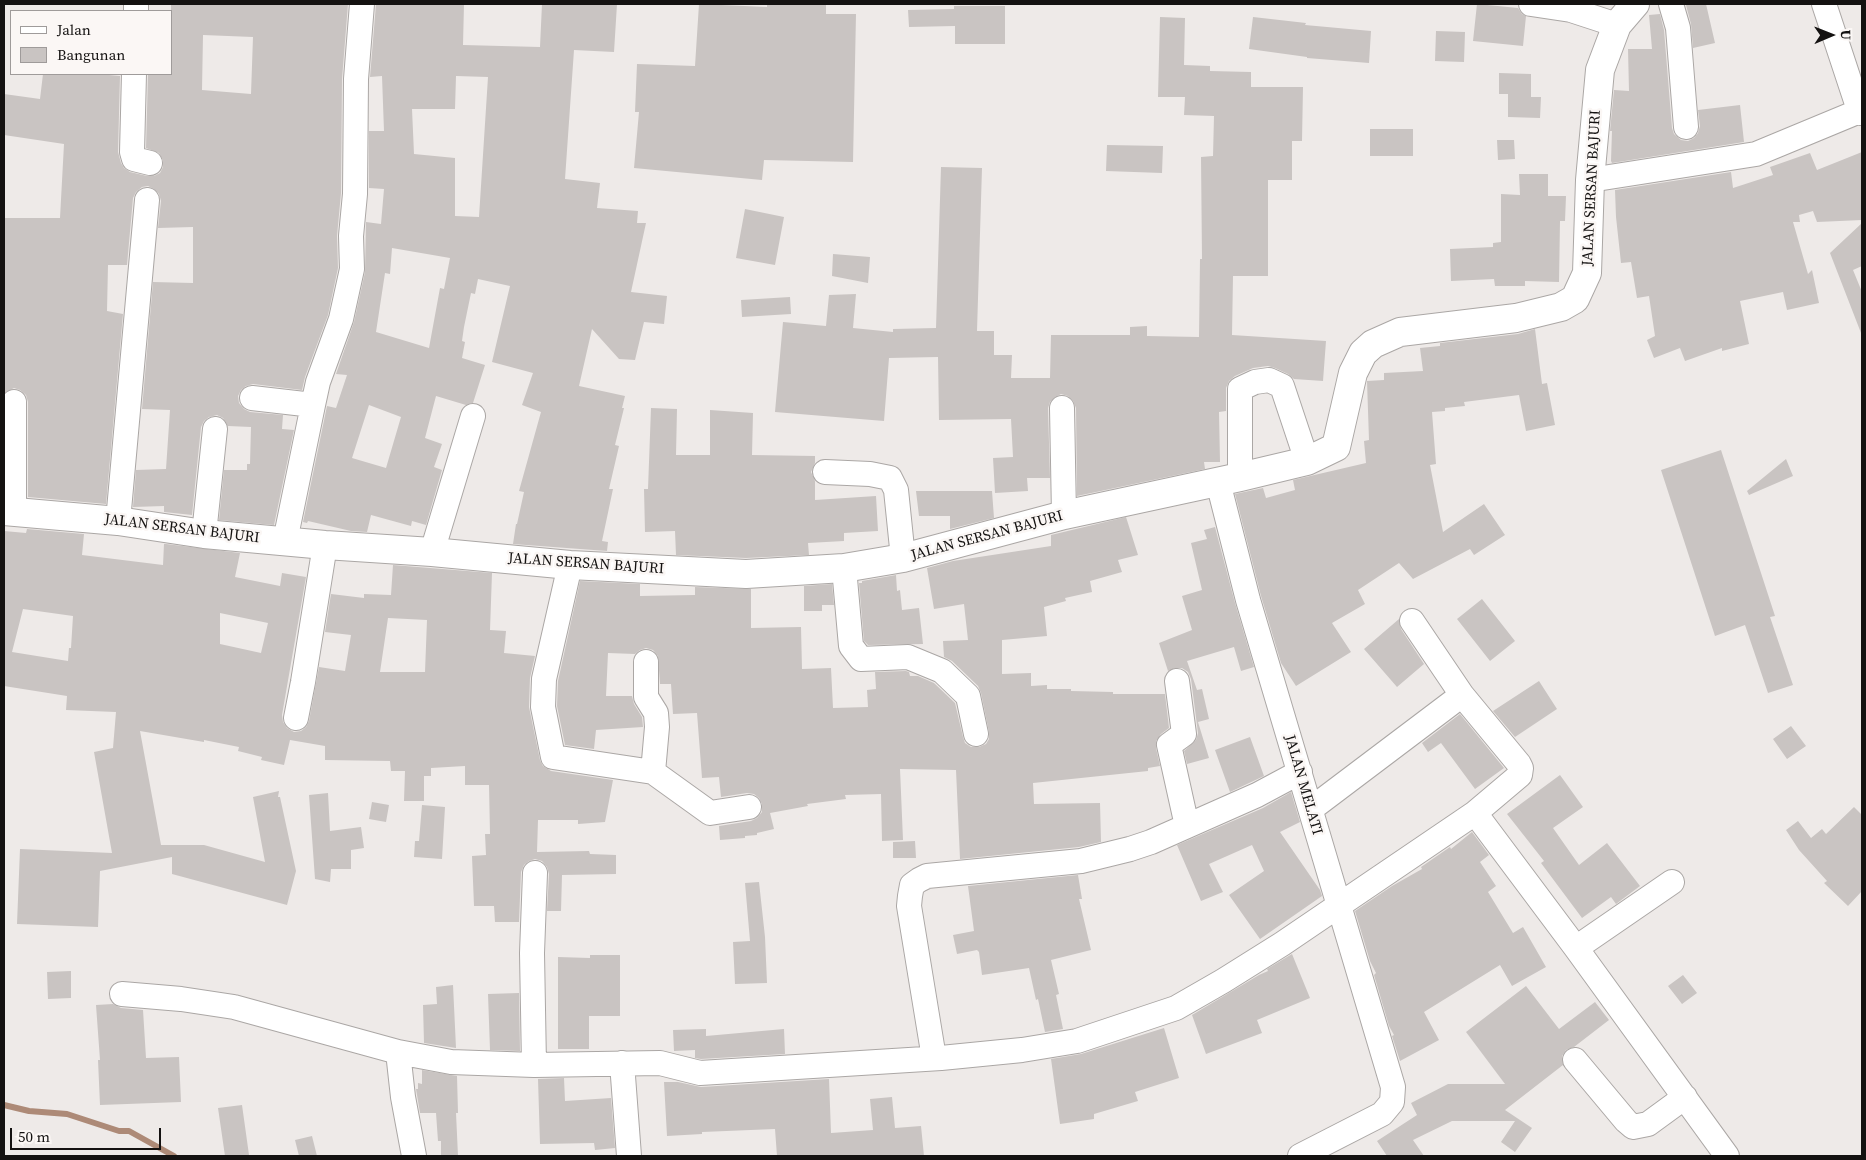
<!DOCTYPE html>
<html>
<head>
<meta charset="utf-8">
<style>
	body { margin:0 }
	#map { position:relative; width:1866px; height:1160px; overflow:hidden; background:#eeeae8; font-family:"Source Serif 4",serif }
	canvas { display:block }
	.frame { position:absolute; inset:0; border:5px solid #141211; pointer-events:none }
	.legend { position:absolute; left:10px; top:10px; width:162px; height:65px; box-sizing:border-box; background:#fbf7f5; border:1px solid #9f9b9a; margin:0; padding:6px 9px; list-style:none; font-size:15px; color:#141211 }
	.legend li { display:flex; align-items:center; gap:10px; height:25px }
	.legend b { width:25px; border:1px solid #9f9b9a }
	.north { position:absolute; left:1806px; top:10px; width:50px; height:50px; -webkit-text-stroke:4px #fbf7f5; paint-order:stroke; rotate:89deg; font-size:14px; font-weight:700; line-height:20px; text-align:center; color:#141211 }
	.north::after { content:''; display:block; margin:auto; width:18px; height:22px; background:#141211; clip-path:polygon(50% 0,100% 100%,50% 72%,0 100%) }
	.scale { position:absolute; left:10px; top:1128px; width:151px; height:22px; box-sizing:border-box; border:2px solid #141211; border-top:0; padding-left:6px; font-size:15px; line-height:18px; white-space:nowrap; color:#141211; -webkit-text-stroke:4px #fbf7f5; paint-order:stroke }
</style>
</head>
<body>
<div id="map">
<canvas width="1866" height="1160"></canvas>
<div class="frame"></div>
<ul class="legend">
<li><b style="height:6px;background:#fff"></b>Jalan</li>
<li><b style="height:14px;background:#c9c4c2"></b>Bangunan</li>
</ul>
<div class="north">U</div>
<div class="scale">50 m</div>
</div>
<script>
const context = document.querySelector('canvas').getContext('2d');
context.lineJoin = 'round';
const shape = rows => new Path2D(rows.map(r => 'M' + r).join(''));
function trace(path, color, width, dash) { context.strokeStyle = color; context.lineWidth = width; context.lineCap = dash ? 'butt' : 'round'; context.setLineDash(dash || []); context.stroke(path); }
function fillPath(path, color) { context.fillStyle = color; context.fill(path, 'evenodd'); }
function label(font, color, halo, rows, align = 'center') {
  context.font = font + ' "Source Serif 4",serif'; context.lineWidth = 5; context.setLineDash([]); context.textBaseline = 'middle'; context.strokeStyle = halo; context.fillStyle = color; for (const [text, x, y, turn = 0] of rows) {
    context.save(); context.translate(x, y); context.rotate((+turn || 0) * Math.PI / 180); context.textAlign = isNaN(turn) ? turn : align; if (halo) context.strokeText(text, 0, 0); context.fillText(text, 0, 0); context.restore();
  }
}
trace(shape([
	[4,1105,29,1111,67,1114,119,1131,129,1131,174,1156]
]), '#ad8a77', 6);
fillPath(shape([
	[171,4,348,4,342,79,341,193,337,236,338,268,328,315,305,377,302,390,253,384,246,386,241,390,238,396,239,403,244,409,250,412,283,415,282,429,294,430,274,525,219,520,224,470,247,470,247,464,250,464,251,427,228,426,223,418,217,415,209,417,204,421,201,427,192,515,164,512,164,506,133,507,136,470,166,469,170,410,142,409,153,282,193,283,193,227,158,228,161,201,159,194,154,189,148,186,142,187,136,192,133,198,127,265,108,265,107,311,123,314,106,504,28,497,28,402,26,395,20,390,14,388,4,393,4,218,60,218,64,144,4,135,4,94,40,99,43,74,98,74,120,76,118,152,121,163,124,168,130,172,147,176,154,176,160,173,163,167,163,160,159,153,146,148,148,74,171,74],
	[203,35,253,37,251,94,202,90],
	[376,4,464,4,463,45,540,47,542,4,617,4,614,52,574,50,565,179,600,183,597,208,638,211,637,223,646,223,631,292,667,296,664,324,644,322,635,360,619,359,592,329,579,386,625,396,622,408,624,408,615,445,619,446,609,489,613,489,602,541,608,542,607,551,513,544,516,524,517,524,524,492,519,491,541,412,522,405,533,373,492,362,510,286,478,279,475,294,471,293,464,327,462,341,465,342,462,358,485,365,473,403,466,405,436,396,425,438,442,444,434,467,442,470,426,525,412,521,411,526,371,515,367,532,351,531,308,521,307,523,303,522,327,406,336,408,347,375,336,374,354,322,365,272,366,222,381,224,384,189,369,188,369,131,384,131,382,76,370,77],
	[456,76,488,77,479,217,455,216,455,158,414,154,412,109,455,109],
	[392,248,450,258,444,289,440,288,429,348,376,332,385,273,390,274],
	[369,405,401,417,386,468,352,458],
	[699,4,767,7,767,4,826,4,826,14,856,14,853,162,764,160,762,180,634,168,639,112,635,112,637,64,695,66],
	[1477,4,1518,8,1522,14,1526,16,1523,46,1473,41],
	[1692,4,1706,4,1715,43,1693,48,1691,24,1686,5],
	[954,6,1005,6,1005,44,955,44,955,26,909,27,908,10,954,9],
	[1660,14,1664,30,1672,128,1674,134,1681,140,1688,141,1694,138,1698,133,1700,126,1698,110,1740,105,1744,142,1612,163,1611,161,1612,131,1610,131,1614,90,1629,91,1628,49,1652,49,1649,15],
	[1160,17,1185,18,1184,65,1210,66,1210,71,1251,72,1251,87,1303,87,1302,141,1292,141,1292,180,1268,180,1268,276,1233,276,1232,335,1326,341,1323,381,1294,379,1288,374,1275,368,1268,366,1253,368,1235,376,1229,381,1226,388,1226,411,1219,412,1220,462,1204,462,1205,469,1077,496,1076,408,1073,401,1068,396,1061,394,1055,397,1050,402,1048,408,1050,478,1027,478,1028,491,995,493,993,458,1013,457,1011,419,939,420,938,357,889,358,884,421,775,412,783,322,826,326,829,295,856,294,853,328,893,332,893,329,936,328,941,167,982,168,977,331,994,331,994,355,1012,355,1011,378,1050,378,1051,335,1130,335,1130,327,1147,326,1147,336,1199,337,1200,259,1202,259,1201,157,1213,156,1214,116,1184,115,1185,97,1158,97],
	[1253,17,1306,23,1305,25,1371,31,1369,63,1307,58,1307,57,1249,49],
	[1436,31,1465,32,1464,62,1435,61],
	[1499,73,1531,74,1531,97,1541,97,1540,118,1508,117,1508,94,1499,94],
	[1370,129,1413,129,1413,156,1370,156],
	[1497,140,1514,140,1515,159,1498,160],
	[1107,145,1163,146,1162,173,1106,171],
	[1862,152,1862,220,1817,222,1813,211,1799,215,1800,222,1793,222,1808,274,1812,270,1819,303,1787,310,1783,292,1740,301,1749,344,1722,351,1722,348,1685,361,1680,348,1654,358,1647,340,1655,336,1649,296,1637,298,1631,262,1621,263,1616,217,1615,190,1731,172,1733,188,1773,175,1770,167,1810,153,1817,170],
	[1519,174,1548,174,1548,196,1566,196,1565,221,1560,221,1559,282,1525,281,1525,286,1495,286,1494,279,1451,281,1450,249,1493,247,1493,243,1501,242,1501,194,1520,195],
	[745,209,784,217,775,265,736,258],
	[1862,223,1862,266,1853,270,1862,292,1861,333,1830,253],
	[833,254,870,257,868,283,832,276],
	[790,297,791,314,742,317,741,300],
	[1535,329,1542,384,1547,383,1555,425,1526,431,1519,395,1464,402,1465,406,1445,408,1445,411,1432,412,1436,464,1430,465,1443,532,1484,504,1505,535,1474,555,1470,549,1413,579,1399,563,1358,590,1365,604,1332,623,1351,652,1296,686,1281,663,1261,596,1235,494,1263,488,1266,498,1295,490,1293,480,1366,463,1364,441,1369,440,1367,381,1384,380,1384,373,1423,371,1420,348,1440,346,1440,343,1518,334],
	[651,408,677,409,676,455,710,455,710,410,753,413,752,455,815,456,815,463,811,472,815,481,815,500,876,496,878,531,844,533,844,541,808,543,809,555,746,558,676,555,675,531,645,532,644,489,648,489],
	[1721,450,1775,616,1770,617,1793,685,1768,693,1745,625,1715,636,1661,470],
	[1786,459,1793,476,1749,495,1747,491],
	[916,491,992,491,994,518,950,529,950,516,919,516],
	[1126,517,1138,555,1118,560,1122,572,1090,581,1092,592,1065,598,1066,601,1044,607,1047,636,1002,640,1002,674,1031,673,1031,686,1047,685,1047,689,1071,689,1071,691,1113,692,1113,694,1165,694,1169,728,1161,734,1156,741,1156,748,1160,766,1148,768,1148,771,1033,783,1034,804,1100,803,1101,842,1079,847,960,859,956,770,900,769,903,840,882,841,881,794,845,795,846,799,807,804,808,806,770,813,774,829,757,833,757,835,745,836,745,838,720,840,719,826,751,821,757,818,762,812,762,804,759,798,754,794,747,793,721,797,719,777,702,778,697,713,673,714,671,684,660,684,658,656,653,650,646,648,640,650,635,654,608,653,606,696,632,696,634,704,642,717,643,727,596,730,594,749,565,745,557,706,558,681,580,581,640,584,640,596,695,595,695,587,751,589,751,628,801,627,802,669,831,668,833,708,868,707,867,690,876,689,875,672,906,671,909,672,910,676,918,676,934,683,955,703,963,737,965,743,971,747,979,747,986,744,989,739,989,732,981,693,978,686,952,661,944,657,943,641,968,640,964,604,934,609,927,568,953,561,1051,546,1051,535],
	[1215,527,1235,603,1254,667,1241,671,1234,647,1187,661,1197,690,1202,689,1209,719,1198,722,1209,758,1187,764,1184,751,1196,740,1198,733,1191,679,1188,672,1182,668,1175,668,1168,671,1159,643,1192,630,1182,596,1202,590,1191,543,1207,539,1204,530],
	[27,529,84,534,82,555,163,565,164,544,166,544,240,553,235,577,280,586,282,573,306,577,282,715,283,722,287,728,294,732,301,731,306,727,309,721,319,667,345,671,351,635,325,632,331,594,364,598,364,594,391,595,393,565,492,573,490,630,506,631,504,653,535,656,530,678,529,707,540,760,543,766,551,771,613,780,605,822,578,824,578,820,538,820,537,852,589,851,590,854,616,855,616,874,562,875,561,911,547,911,549,874,547,867,542,861,535,859,529,861,524,865,521,872,519,922,495,922,494,906,474,906,472,856,486,855,485,834,490,834,489,785,465,785,465,766,431,768,431,776,424,776,424,801,404,801,405,771,391,771,390,761,325,760,325,746,290,740,284,765,261,760,262,757,238,751,239,747,204,740,204,742,140,731,161,845,204,845,265,862,253,797,279,791,278,797,280,797,296,871,287,905,172,874,172,857,100,871,98,927,17,924,20,849,112,853,94,752,113,748,116,712,66,710,67,696,4,686,4,531,26,533],
	[23,609,73,616,71,648,69,648,68,661,12,652],
	[220,613,268,623,261,653,220,644],
	[388,618,427,620,425,672,380,672],
	[896,575,897,591,900,590,902,610,919,608,923,644,868,645,864,641,859,583,862,583,862,581],
	[832,584,834,605,822,605,822,611,804,611,804,586],
	[1482,599,1515,641,1490,661,1457,619],
	[1399,619,1401,629,1424,664,1397,687,1364,649],
	[1539,681,1557,709,1515,737,1493,711],
	[1460,714,1504,768,1475,789,1441,743,1428,752,1422,743],
	[1791,726,1806,746,1787,759,1773,739],
	[1250,737,1264,776,1230,792,1215,750],
	[1560,775,1583,807,1553,828,1579,865,1607,843,1640,886,1616,904,1611,897,1582,918,1541,863,1544,861,1507,814],
	[1291,792,1300,822,1280,832,1320,890,1322,896,1260,939,1229,895,1264,871,1252,845,1209,864,1223,892,1201,901,1177,845,1263,808],
	[328,793,330,831,361,827,364,848,351,850,351,869,331,869,330,882,315,879,309,795],
	[372,802,389,805,386,822,369,819],
	[422,805,445,807,442,859,414,857,415,841,419,841],
	[1854,807,1862,815,1862,891,1848,906,1824,883,1827,881,1799,850,1786,830,1798,821,1811,838,1822,829,1826,834],
	[1472,832,1489,855,1480,862,1496,886,1488,892,1513,933,1523,927,1546,967,1512,986,1500,965,1424,1012,1439,1040,1400,1061,1392,1036,1394,1035,1389,1026,1374,975,1376,973,1370,961,1355,911,1392,886,1422,869,1421,867,1450,847,1451,849],
	[915,841,916,858,893,858,893,842],
	[1078,875,1082,899,1079,899,1091,950,1051,960,1059,994,1056,995,1063,1029,1045,1032,1038,999,1036,1000,1029,968,982,975,979,952,977,950,957,954,953,935,974,931,968,886],
	[759,882,765,937,767,983,735,984,733,942,750,941,745,883],
	[1292,954,1310,998,1257,1020,1262,1033,1206,1054,1192,1015,1259,975,1268,971,1267,969],
	[590,955,620,955,620,1016,589,1016,589,1049,558,1049,558,957,590,958],
	[71,971,71,998,48,999,47,972],
	[1683,975,1697,993,1682,1004,1668,986],
	[453,985,456,1048,424,1043,423,1005,437,1004,436,987],
	[1526,986,1559,1029,1595,1002,1609,1020,1574,1047,1566,1050,1562,1056,1563,1065,1505,1110,1532,1128,1515,1152,1501,1142,1515,1121,1452,1121,1413,1140,1424,1156,1387,1156,1377,1141,1417,1115,1411,1103,1448,1084,1505,1084,1466,1032],
	[519,993,520,1051,490,1050,488,994],
	[113,1004,121,1008,143,1010,146,1058,179,1057,181,1102,100,1105,98,1060,100,1060,96,1005],
	[1164,1028,1179,1078,1135,1092,1138,1101,1094,1114,1094,1119,1060,1124,1051,1059,1081,1054],
	[706,1029,706,1036,784,1029,785,1054,701,1059,695,1058,695,1050,674,1051,673,1030],
	[422,1070,457,1076,458,1113,456,1113,458,1156,441,1156,441,1141,438,1141,436,1113,420,1113,416,1089,418,1089,418,1083,422,1084],
	[564,1078,565,1101,611,1098,615,1148,595,1150,594,1143,540,1144,538,1079],
	[829,1079,831,1133,873,1130,870,1099,892,1097,895,1128,921,1126,924,1156,777,1156,775,1129,702,1132,702,1134,667,1136,664,1082,678,1082,701,1087],
	[242,1105,249,1155,225,1156,218,1108],
	[312,1136,317,1156,299,1156,295,1140]
]), '#c9c4c2');
const minor = shape([
	[1531,4,1571,10,1617,25],
	[1671,4,1678,28,1686,127],
	[1824,4,1860,113],
	[136,11,136,4],
	[134,74,132,152,134,159,150,163],
	[1590,180,1756,154,1862,110],
	[252,398,313,405,318,382,341,319,352,269,351,236,355,194,356,79,362,4],
	[1062,408,1064,515],
	[825,472,870,474,890,478,896,490,903,558],
	[1240,477,1240,389,1255,382,1269,380,1282,386,1307,461],
	[1218,482,1248,600,1393,1087,1392,1102,1382,1114,1300,1156],
	[14,512,14,402],
	[118,521,147,200],
	[204,534,215,429],
	[285,541,313,405],
	[432,552,473,416],
	[570,565,544,679,543,707,553,757,653,772,710,813,749,807],
	[844,568,851,646,861,659,908,657,942,671,968,696,976,734],
	[646,662,646,697,656,713,657,727,653,772],
	[1177,681,1184,734,1169,745,1187,826],
	[296,718,303,682,325,545],
	[1311,809,1462,695],
	[1475,813,1576,948,1727,1156],
	[1576,948,1672,882],
	[122,994,181,999,234,1007,398,1052,451,1062,534,1065,660,1063,700,1073,941,1058,1022,1050,1077,1041,1176,1008,1223,981,1282,944,1475,813,1520,775,1521,768,1519,764,1462,695,1412,621],
	[398,1052,403,1097,414,1156],
	[934,1058,909,906,910,896,912,885,919,880,927,876,1081,861,1130,849,1151,842,1257,795,1300,772],
	[1575,1060,1626,1121,1633,1127,1648,1124,1685,1097],
	[622,1063,629,1156],
	[534,1065,532,953,535,873]
]);
const major = shape([
	[4,511,118,521,204,534,325,545,432,552,570,565,746,574,844,568,903,558,1064,515,1240,477,1307,461,1336,447,1353,373,1363,353,1373,344,1400,332,1516,318,1561,307,1575,299,1587,273,1590,180,1600,70,1617,25,1635,4]
]);
trace(minor, '#aba7a5', 26);
trace(major, '#aba7a5', 30);
trace(minor, '#fff', 24);
trace(major, '#fff', 28);
label('15px', '#141211', '#fbf7f5', [
	["JALAN SERSAN BAJURI",1592,188,-87],
	["JALAN SERSAN BAJURI",182,529,7],
	["JALAN SERSAN BAJURI",987,536,-15],
	["JALAN SERSAN BAJURI",586,564,4],
	["JALAN MELATI",1303,785,74]
]);
</script>
</body>
</html>
